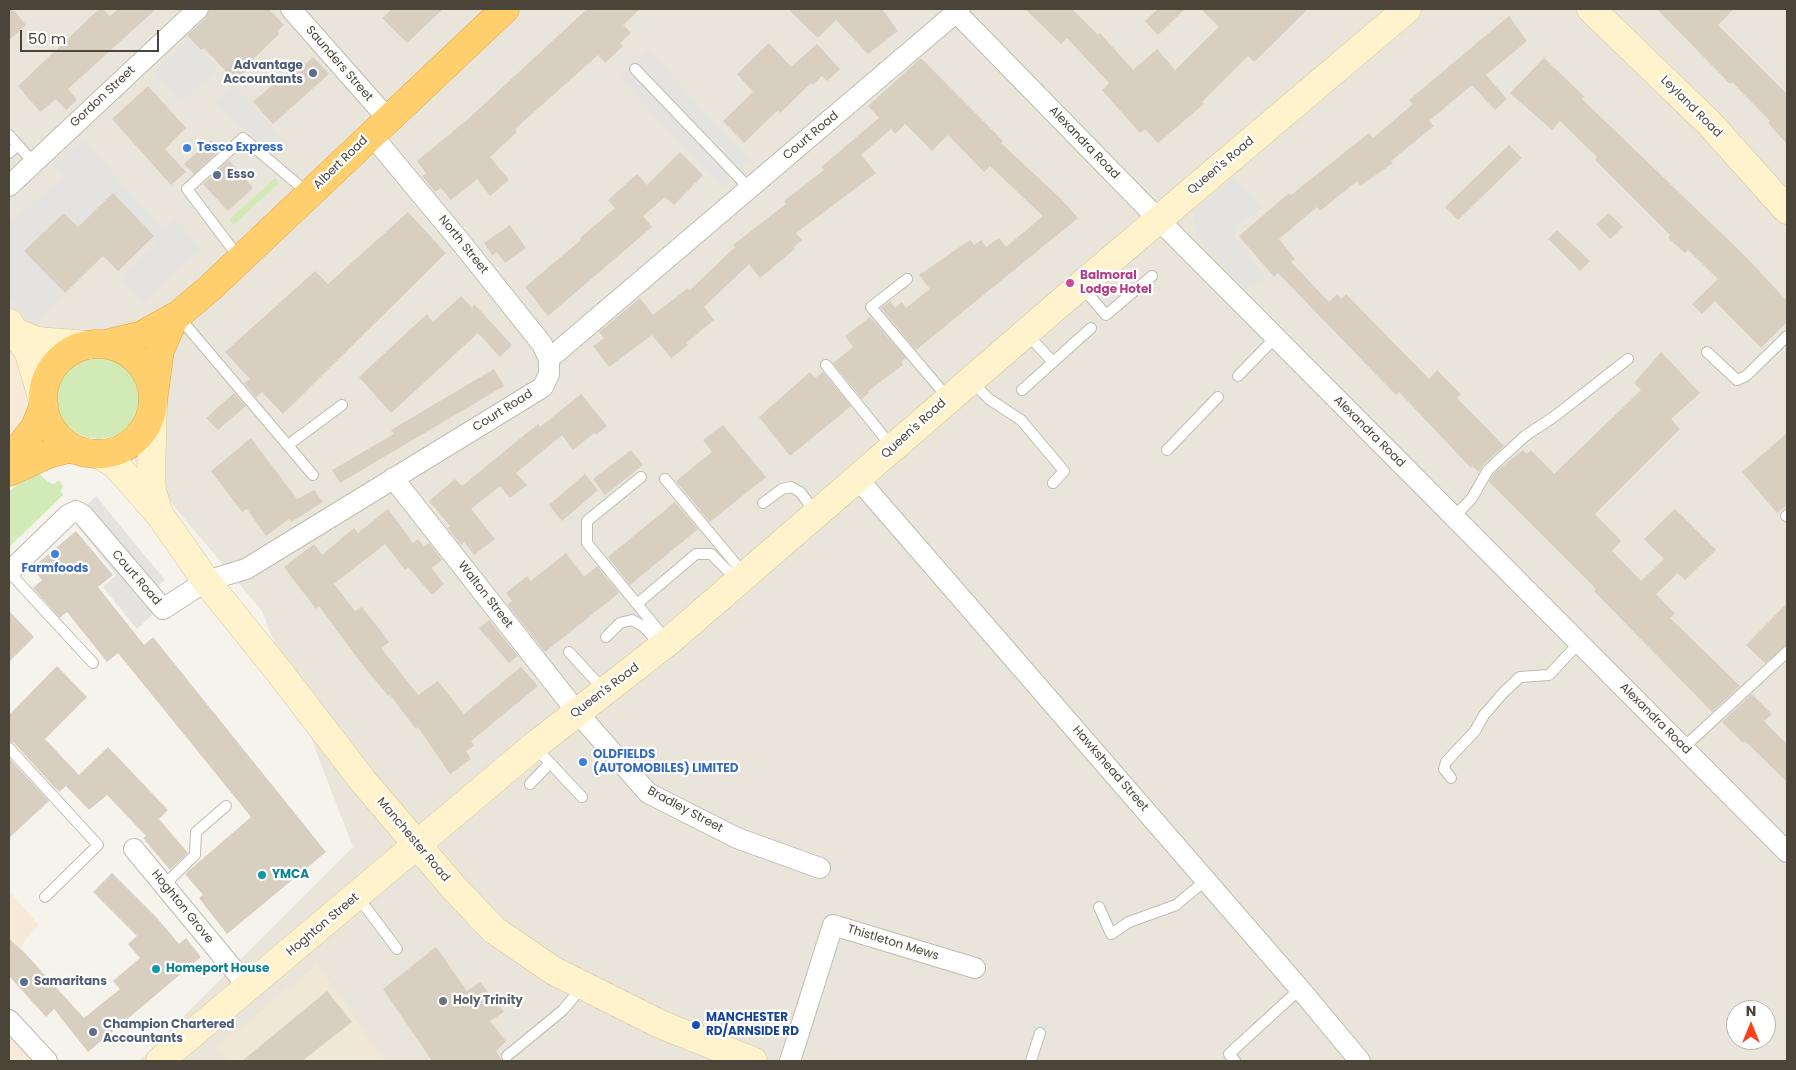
<!DOCTYPE html>
<html>
<head>
<meta charset="utf-8">
<style>
	body { margin:0 }
	#map { position:relative; width:1796px; height:1070px; overflow:hidden; background:#f6f3ec; font-family:Poppins,sans-serif }
	canvas { display:block }
	.frame { position:absolute; inset:0; border:10px solid #4b4439; pointer-events:none }
	.north { position:absolute; left:1726px; top:1000px; width:50px; height:50px; box-sizing:border-box; background:#fff; border:1px solid #b7b4b0; border-radius:50%; rotate:0deg; font-size:14px; font-weight:700; line-height:20px; text-align:center; color:#4b4439 }
	.north::after { content:''; display:block; margin:auto; width:18px; height:22px; background:#fc3f1d; clip-path:polygon(50% 0,100% 100%,50% 72%,0 100%) }
	.scale { position:absolute; left:20px; top:30px; width:139px; height:22px; box-sizing:border-box; border:2px solid #4b4439; border-top:0; padding-left:6px; font-size:15px; line-height:18px; white-space:nowrap; color:#4b4439; -webkit-text-stroke:4px #fff; paint-order:stroke }
</style>
</head>
<body>
<div id="map">
<canvas width="1796" height="1070"></canvas>
<div class="frame"></div>
<div class="north">N</div>
<div class="scale">50 m</div>
</div>
<script>
const context = document.querySelector('canvas').getContext('2d');
context.lineJoin = 'round';
function fillPath(path, color) { context.fillStyle = color; context.fill(path, 'evenodd'); }
const shape = rows => new Path2D(rows.map(r => 'M' + r).join(''));
function trace(path, color, width, dash) { context.strokeStyle = color; context.lineWidth = width; context.lineCap = dash ? 'butt' : 'round'; context.setLineDash(dash || []); context.stroke(path); }
function label(font, color, halo, rows, align = 'center') {
  context.font = font + ' Poppins,sans-serif'; context.lineWidth = 4.5; context.setLineDash([]); context.textBaseline = 'middle'; context.strokeStyle = halo; context.fillStyle = color; for (const [text, x, y, turn = 0] of rows) {
    context.save(); context.translate(x, y); context.rotate((+turn || 0) * Math.PI / 180); context.textAlign = isNaN(turn) ? turn : align; if (halo) context.strokeText(text, 0, 0); context.fillText(text, 0, 0); context.restore();
  }
}
fillPath(shape([
	[9,9,1787,9,1787,1061,139,1061,353,847,262,611,9,310],
	[1736,1010,1766,1010,1766,1040,1736,1040]
]), '#eae5da');
fillPath(shape([
	[9,338,43,376,9,453],
	[9,891,39,925,9,960],
	[9,1004,46,1061,9,1061]
]), '#f7ead8');
fillPath(shape([
	[317,964,385,1061,228,1061,217,1047]
]), '#efe8d6');
fillPath(shape([
	[275,178,279,183,233,225,229,220],
	'57 398a41 41 0 1 1 82 0a41 41 0 1 1-82 0Z',
	[34,469,48,482,54,484,59,480,63,486,61,491,63,495,9,547,9,492]
]), '#d2eab5');
fillPath(shape([
	[189,39,217,68,183,100,155,71],
	[648,50,752,162,748,162,722,187,619,77],
	[233,84,288,146,276,156,215,102],
	[83,140,163,229,175,219,202,249,144,301,120,277,155,243,154,236,112,194,78,227,64,213,24,251,65,293,32,324,9,297,9,225,62,177,54,165],
	[1234,177,1263,207,1236,227,1236,238,1267,277,1246,290,1196,235,1193,212],
	[96,496,165,580,154,589,166,602,137,629,103,587,116,575,72,519]
]), '#e5e3e0');
fillPath(shape([
	[9,9,13,9,26,25,9,40],
	[99,9,103,9,110,16,119,9,156,9,68,89,77,100,66,110,56,99,40,112,18,86],
	[210,9,269,9,284,25,277,31,279,34,247,65,249,68,235,81,204,48,201,50,187,35,206,18],
	[392,9,443,9,407,43,382,18],
	[587,9,640,9,623,25,631,33,620,43,623,46,605,63,598,55,515,129,517,132,490,157,509,180,490,196,477,179,451,200,441,188,435,192,422,176,426,173,417,161,467,120],
	[788,9,882,9,898,31,868,54,836,20,818,38],
	[1025,9,1072,9,1098,35,1100,33,1133,70,1157,49,1175,70,1219,27,1201,9,1308,9,1254,62,1248,56,1202,102,1204,104,1158,143,1145,129,1140,133,1102,90,1109,83,1067,38,1061,44],
	[1158,9,1185,9,1158,35,1145,21],
	[1657,9,1734,9,1718,25,1787,94,1787,144,1768,123,1770,121,1732,82,1730,84],
	[1509,16,1527,41,1486,75,1507,99,1495,110,1472,85,1429,121,1434,126,1391,161,1393,163,1360,186,1357,181,1320,211,1317,207,1279,239,1295,259,1291,262,1329,302,1337,294,1342,299,1346,294,1429,379,1437,370,1461,394,1457,398,1504,446,1483,465,1479,472,1472,466,1471,468,1399,392,1396,395,1278,273,1274,277,1239,236,1289,193,1291,195,1369,133,1373,138,1413,104,1409,100],
	[769,43,791,67,817,44,840,69,827,81,822,76,813,85,811,83,780,113,778,110,744,143,723,121,753,92,737,74],
	[313,57,329,74,273,124,253,102,302,59,306,64],
	[921,58,1003,141,1001,143,1062,200,1078,218,916,350,881,308,890,301,895,308,902,302,906,308,930,289,919,275,970,240,974,245,981,240,986,247,999,238,1006,247,1043,216,990,166,984,172,948,135,932,151,905,124,895,134,891,129,861,155,876,173,796,233,802,240,794,247,795,249,760,278,749,264,704,307,714,320,686,343,688,345,671,358,652,335,609,367,593,346,604,338,599,332,640,298,653,315,688,288,689,291,735,247,733,245,786,204,784,201,824,170,821,167,879,118,868,106],
	[1544,58,1585,97,1582,99,1746,257,1787,301,1787,322,1761,348,1715,301,1702,314,1692,304,1718,279,1688,250,1685,253,1668,238,1670,235,1595,160,1597,157,1560,121,1552,130,1510,93],
	[148,86,186,128,165,149,186,172,171,185,112,119],
	[211,140,220,150,194,174,184,164],
	[1509,145,1522,158,1458,220,1445,207],
	[680,152,703,175,674,205,665,197,643,216,652,227,548,316,525,287,581,240,580,238,615,208,608,200,637,174,647,185],
	[229,160,253,188,228,211,203,184],
	[113,193,154,236,118,271,103,256,65,293,24,251,64,213,78,227],
	[408,212,446,253,283,414,262,392,256,397,244,383,250,379,225,352,315,271,328,284],
	[1609,213,1623,227,1610,239,1596,224],
	[510,225,526,248,505,263,497,252,492,255,484,243],
	[1557,230,1590,261,1580,271,1548,239],
	[461,296,472,308,474,304,512,345,500,357,478,333,391,413,359,377,427,314,433,322],
	[870,317,906,358,901,362,903,365,868,391,869,393,862,399,833,363,853,347,845,336],
	[1661,352,1700,393,1671,419,1680,429,1595,514,1621,541,1612,551,1641,581,1664,559,1644,539,1675,509,1716,550,1685,580,1678,573,1656,594,1675,614,1670,618,1740,686,1712,712,1594,591,1596,589,1489,482,1493,474,1523,450,1527,454,1531,450,1554,474,1641,390,1634,383],
	[494,369,504,386,340,483,332,470,394,434,391,430],
	[810,372,815,378,823,372,851,406,790,456,759,417],
	[234,393,246,406,218,430,206,418],
	[581,394,607,426,596,435,594,433,573,450,562,435,516,473,527,485,510,498,500,486,471,509,495,539,474,555,464,542,461,545,448,528,450,526,429,501,455,479,462,486,538,424,540,427],
	[723,425,766,477,710,522,676,481,712,452,703,440],
	[1787,433,1787,505,1777,513,1742,472],
	[251,438,297,499,314,490,323,502,291,522,289,519,266,536,247,509,242,512,211,471],
	[631,450,643,465,605,495,593,479],
	[585,474,598,490,562,521,549,505],
	[675,502,698,529,630,585,608,557],
	[388,509,413,543,418,539,424,547,429,543,442,560,431,568,444,584,432,595,408,567,405,570,385,544,334,584,355,611,362,607,389,642,381,648,418,695,438,681,464,714,521,667,538,686,471,741,474,746,466,751,471,759,450,774,418,727,416,729,390,695,388,696,361,663,319,606,316,609,284,567,314,544,322,555,354,528,358,533],
	[76,531,113,575,98,587,144,645,153,637,326,852,227,934,199,898,203,895,185,874,251,817,118,653,107,662,67,612,60,618,33,588,42,580,32,568],
	[566,553,584,577,597,566,619,593,545,652,507,604,512,601,506,593,527,576,531,581],
	[1787,603,1787,645,1765,663,1746,645],
	[9,611,34,637,9,662],
	[489,620,518,656,509,663,479,628],
	[57,666,87,697,45,739,79,775,108,747,168,810,159,819,188,853,170,870,143,838,146,836,107,795,89,810,66,786,59,792,14,743,9,741,9,715],
	[1752,694,1772,714,1764,721,1787,744,1787,782,1745,741,1743,743,1722,722],
	[9,758,49,801,9,838],
	[112,873,158,919,179,944,186,938,201,957,88,1052,54,1009,46,1017,9,976,9,939,23,951,84,1018,120,989,113,981,140,958,128,944,137,936,93,892],
	[436,947,467,991,480,982,504,1012,490,1021,506,1041,496,1051,502,1061,432,1061,383,989],
	[327,991,352,1022,302,1061,242,1061]
]), '#d8cfc1');
const lane = shape([
	[635,69,750,189],
	[9,135,33,162],
	[9,153,18,145],
	[240,259,187,189,243,138,308,193],
	[907,279,871,307,948,398],
	[1081,286,1106,315,1152,276],
	[178,316,313,475],
	[1027,334,1053,362],
	[1707,352,1737,380,1746,376,1787,336],
	[826,365,892,447],
	[1238,376,1276,337],
	[971,381,989,399,1021,420,1064,471,1053,483],
	[1022,390,1091,328],
	[288,445,342,405],
	[1167,450,1218,397],
	[641,477,587,521,587,543,668,642],
	[665,479,745,575],
	[763,503,782,489,791,487,800,492,816,513],
	[1786,516,1787,515],
	[1454,517,1472,498,1488,470,1525,436,1555,416,1628,359],
	[9,572,93,663],
	[637,604,696,554,711,554,737,580],
	[606,637,620,623,632,620,643,626,662,647],
	[569,652,604,690],
	[535,747,582,797],
	[9,748,98,845,45,897],
	[1683,748,1787,652],
	[1451,778,1444,769,1446,762,1475,731,1484,715,1504,692,1520,677,1549,675,1579,643],
	[530,784,549,764],
	[164,885,195,855,196,832,226,806],
	[358,897,397,949],
	[1099,907,1111,934,1129,922,1176,905,1206,880],
	[507,1056,563,1010,583,986],
	[1031,1061,1040,1033],
	[1235,1061,1229,1054,1300,989]
]);
const street = shape([
	[291,9,388,119],
	[953,9,1158,219,1787,852],
	[9,186,198,9],
	[549,359,960,9],
	[393,478,577,712,648,793,737,838,820,868],
	[858,479,1300,989,1360,1061],
	[9,572,68,515,76,511,83,515,163,609,206,581,246,569,543,387,549,374,549,359,542,344,459,240,371,134],
	[134,849,249,988],
	[9,1020,47,1061],
	[790,1061,833,925,975,968]
]);
const secondary = shape([
	[1591,9,1710,124,1787,210],
	[9,323,29,353,43,401],
	[17,333,37,341,88,345],
	[153,403,151,474,152,491,159,514],
	[99,454,116,465,160,515,206,581,277,669,363,781,454,888,494,930,554,971,662,1025,753,1061],
	[160,1061,534,746,668,642,1080,286,1407,9]
]);
const highway = shape([
	[105,344,142,335,178,315,210,288,505,9],
	'43 399a55 55 0 1 1 110 0a55 55 0 1 1-110 0Z',
	[154,394,160,350,175,317],
	[9,461,35,427,44,405],
	[9,472,48,454,69,449,80,451]
]);
trace(lane, '#c2bbae', 12);
trace(street, '#c2bbae', 22);
trace(secondary, '#d6c79b', 29);
trace(highway, '#e0a43c', 29);
trace(lane, '#fff', 10);
trace(street, '#fff', 20);
trace(secondary, '#fff3cd', 28);
trace(highway, '#ffcf6e', 28);
for (const [x, y, r, color] of [
	[313,73,5,"#5c6f8a"],
	[187,148,5,"#3f7fe0"],
	[217,175,5,"#5c6f8a"],
	[1070,283,5,"#d1479c"],
	[55,554,5,"#3f7fe0"],
	[583,762,5,"#3f7fe0"],
	[262,875,5,"#0f9aa8"],
	[156,969,5,"#0f9aa8"],
	[24,982,5,"#5c6f8a"],
	[443,1001,5,"#6b7280"],
	[696,1025,5,"#1a4fb4"],
	[93,1032,5,"#5c6f8a"]
]) { const dot = new Path2D(); dot.arc(x, y, r, 0, 2 * Math.PI); context.fillStyle = color; context.fill(dot); trace(dot, '#fff', 2); }
label('12px', '#4b4439', '#fff', [
	["Saunders Street",339,64,49],
	["Gordon Street",103,97,-43],
	["Leyland Road",1691,107,45],
	["Court Road",811,136,-40],
	["Alexandra Road",1084,143,46],
	["Albert Road",341,163,-44],
	["Queen's Road",1221,166,-40],
	["North Street",463,245,51],
	["Court Road",503,411,-32],
	["Queen's Road",914,429,-42],
	["Alexandra Road",1369,432,45],
	["Court Road",136,578,49],
	["Walton Street",485,595,52],
	["Queen's Road",605,691,-37],
	["Alexandra Road",1655,719,45],
	["Hawkshead Street",1110,769,49],
	["Bradley Street",685,810,28],
	["Manchester Road",413,840,50],
	["Hoghton Grove",182,907,51],
	["Hoghton Street",323,925,-40],
	["Thistleton Mews",893,943,17]
]);
label('bold 12px', '#4e5e75', '#fff', [
	["Advantage",303,66,"right"],
	["Accountants",303,80,"right"],
	["Esso",227,175],
	["Samaritans",34,982],
	["Champion Chartered",103,1025],
	["Accountants",103,1039]
], 'left');
label('bold 12px', '#366cbe', '#fff', [
	["Tesco Express",197,148],
	["Farmfoods",55,569,"center"],
	["OLDFIELDS",593,755],
	["(AUTOMOBILES) LIMITED",593,769]
], 'left');
label('bold 12px', '#b23c85', '#fff', [
	["Balmoral",1080,276],
	["Lodge Hotel",1080,290]
], 'left');
label('bold 12px', '#0d838f', '#fff', [
	["YMCA",272,875],
	["Homeport House",166,969]
], 'left');
label('bold 12px', '#5b616d', '#fff', [
	["Holy Trinity",453,1001]
], 'left');
label('bold 12px', '#164399', '#fff', [
	["MANCHESTER",706,1018],
	["RD/ARNSIDE RD",706,1032]
], 'left');
</script>
</body>
</html>
